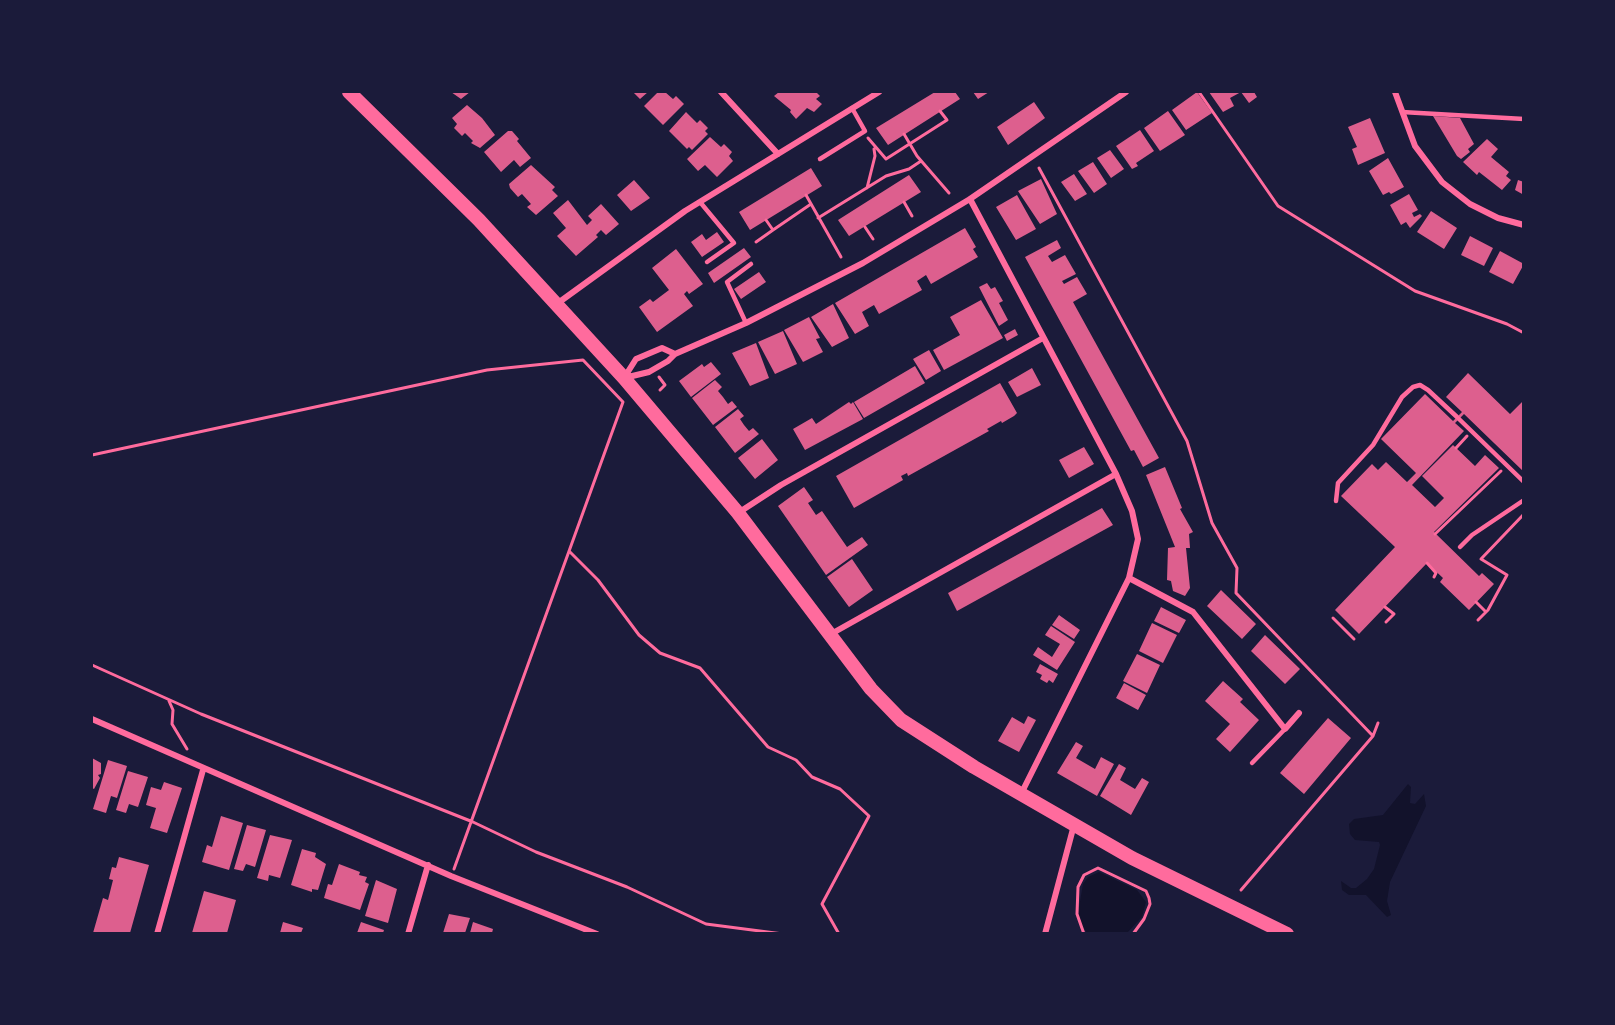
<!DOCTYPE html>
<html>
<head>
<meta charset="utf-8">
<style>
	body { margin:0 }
	#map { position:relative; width:1615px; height:1025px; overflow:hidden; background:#1b1b3a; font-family:"PT Sans Narrow",sans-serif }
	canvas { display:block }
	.frame { position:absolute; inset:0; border:93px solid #1b1b3a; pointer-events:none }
</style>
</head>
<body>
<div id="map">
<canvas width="1615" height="1025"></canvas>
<div class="frame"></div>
</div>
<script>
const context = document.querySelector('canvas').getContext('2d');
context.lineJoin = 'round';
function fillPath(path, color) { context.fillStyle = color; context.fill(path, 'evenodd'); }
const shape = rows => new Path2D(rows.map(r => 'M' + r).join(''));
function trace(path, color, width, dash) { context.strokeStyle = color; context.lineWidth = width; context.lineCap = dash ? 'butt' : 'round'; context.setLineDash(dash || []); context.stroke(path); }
fillPath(shape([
	[1408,784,1411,787,1410,803,1415,804,1424,794,1426,806,1390,882,1387,901,1391,915,1387,917,1366,895,1349,895,1342,890,1341,881,1351,888,1356,888,1367,879,1374,869,1380,845,1379,842,1355,840,1350,834,1349,824,1354,819,1383,815],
	[1099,872,1137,890,1146,902,1142,917,1127,933,1087,933,1081,924,1078,913,1083,884,1088,877]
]), '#12122b');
fillPath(shape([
	[451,92,470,92,461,99],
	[633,92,648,92,640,99],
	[658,92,665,92,673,99,676,96,684,104,663,125,644,106],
	[779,92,816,92,820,96,816,99,822,104,814,112,807,108,796,119,790,112,791,110,774,96],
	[935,92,955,92,960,99,888,145,876,128],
	[973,92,989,92,978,99],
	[1197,92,1212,113,1186,130,1172,110],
	[1209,92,1254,92,1257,97,1249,103,1241,92,1230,98,1234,106,1223,112],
	[1034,102,1045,118,1008,145,997,127],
	[467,105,482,118,495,135,480,148,471,143,473,141,465,133,462,136,454,128,457,124,452,118],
	[1168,111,1185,135,1160,151,1144,128],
	[686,112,697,123,700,120,708,128,705,131,708,134,692,150,689,147,687,149,669,131],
	[1433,116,1460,118,1474,144,1468,149,1470,152,1461,159,1457,156],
	[1370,118,1385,153,1358,165,1352,149,1357,147,1348,127],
	[1140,130,1154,151,1136,163,1138,166,1132,169,1116,146],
	[508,131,512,131,519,139,517,141,531,158,520,167,514,160,501,172,484,152],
	[710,137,721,147,724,144,732,152,729,156,733,161,717,177,705,165,698,171,687,159],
	[1487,139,1498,149,1491,157,1509,172,1506,176,1511,180,1502,190,1479,172,1477,175,1463,162],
	[1110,150,1124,169,1111,178,1097,158],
	[1388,158,1404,187,1391,194,1389,192,1383,195,1369,171],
	[1093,162,1107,184,1094,193,1078,171],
	[531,165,555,187,552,190,558,196,536,215,527,207,531,204,522,194,518,197,510,188,509,184],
	[811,168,822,186,750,230,739,212],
	[1074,174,1087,194,1075,201,1061,182],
	[909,175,921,192,849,236,838,220],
	[1041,179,1057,214,1040,224,1018,191],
	[634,180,650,198,631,211,617,195],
	[1518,180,1524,182,1524,195,1515,190],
	[1409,194,1418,210,1412,213,1414,217,1420,214,1422,216,1410,228,1406,222,1401,225,1390,205],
	[1017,195,1036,229,1016,240,996,207],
	[568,200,587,225,592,220,588,216,601,204,619,224,606,235,601,230,596,235,598,237,576,256,557,236,566,228,553,213],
	[1431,211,1457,228,1444,249,1417,232],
	[965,228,976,247,973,249,978,257,931,284,926,275,917,281,922,290,879,314,874,305,862,312,869,326,855,334,835,303],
	[717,232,724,242,702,257,691,242,702,234,706,240],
	[1470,236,1493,248,1484,266,1461,255],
	[1057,240,1061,248,1048,256,1052,262,1065,255,1076,274,1062,281,1064,284,1077,277,1087,294,1073,302,1159,458,1143,467,1134,450,1131,451,1025,257],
	[744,248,751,257,714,283,708,273],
	[676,249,703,284,689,294,687,291,684,294,693,306,657,332,639,307,650,299,653,302,669,290,652,268],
	[1500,251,1524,264,1513,284,1489,272],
	[759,272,766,282,741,299,734,289],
	[987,283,991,289,995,287,1003,301,999,303,1008,320,999,326,979,287],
	[981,300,1003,338,944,370,933,350,960,335,950,317],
	[833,304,849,338,832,347,811,317],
	[809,317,820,338,816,339,823,352,803,362,784,330],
	[1015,329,1018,335,1007,341,1004,335],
	[783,331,797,364,775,374,758,342],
	[756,343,769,378,750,386,732,353],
	[929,350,941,371,926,380,913,359],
	[711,362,721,374,691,397,679,381,702,364,704,367],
	[915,366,925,383,864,418,854,402],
	[1032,368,1041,385,1017,397,1008,382],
	[1468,373,1510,414,1524,400,1524,472,1464,414,1455,423,1464,431,1412,485,1435,507,1444,498,1422,476,1453,445,1475,466,1485,455,1499,468,1434,532,1479,576,1482,573,1494,584,1469,610,1440,582,1443,578,1427,563,1359,634,1335,610,1395,547,1341,496,1372,464,1378,470,1386,462,1407,482,1416,473,1381,439,1425,394,1453,421,1462,412,1446,397],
	[715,380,722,387,718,391,723,397,728,404,732,401,737,407,713,425,692,398],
	[1000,383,1017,413,1014,416,1002,423,1001,421,987,429,989,431,908,476,907,473,901,476,903,480,854,508,836,476],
	[849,402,851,404,853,402,863,419,805,450,793,429,812,418,816,424],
	[738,409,744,416,740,419,744,425,749,431,753,428,759,434,735,453,715,427],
	[762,439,778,460,755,479,738,458],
	[1084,447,1094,464,1069,478,1059,460],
	[1165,467,1182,508,1180,509,1193,532,1189,534,1190,548,1186,548,1190,588,1185,596,1173,591,1171,581,1167,580,1168,548,1175,547,1146,475],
	[804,487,813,500,808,503,816,515,822,511,847,547,862,537,868,545,826,575,778,506],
	[1102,508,1113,525,957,611,948,593],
	[852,559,873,590,849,607,827,577],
	[1221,590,1256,624,1242,639,1207,606],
	[1161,607,1186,620,1179,633,1154,621],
	[1059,615,1080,630,1074,639,1052,625],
	[1152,623,1177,635,1163,663,1139,651],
	[1051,626,1075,642,1057,670,1033,655,1038,647,1052,657,1060,644,1045,635],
	[1265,635,1300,669,1285,684,1251,651],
	[1137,654,1160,665,1147,693,1123,681],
	[1040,664,1058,674,1053,683,1049,680,1047,683,1040,679,1042,675,1036,672],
	[1223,681,1243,699,1240,702,1259,720,1230,752,1216,739,1230,724,1205,701],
	[1124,683,1146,695,1138,710,1116,698],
	[1028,716,1036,720,1019,752,998,741,1012,717,1024,724],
	[1328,718,1351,738,1304,794,1280,773],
	[1076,742,1083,746,1076,758,1095,769,1101,757,1114,764,1097,796,1057,773],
	[92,758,101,763,101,774,98,775,100,778,94,789,92,788],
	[108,760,127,766,117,798,111,796,106,813,93,809],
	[1119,764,1126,768,1120,780,1135,789,1142,778,1149,782,1131,815,1100,796],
	[128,771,148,777,138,807,129,804,126,813,116,810],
	[164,782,182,788,167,833,150,828,156,808,146,805,151,787,161,790],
	[221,816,243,823,229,870,202,862,207,845,212,847],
	[247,825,266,830,255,867,246,864,243,871,234,869],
	[270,835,292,840,280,878,269,875,268,881,257,878],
	[302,849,316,853,315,857,326,864,318,890,312,889,312,892,291,885],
	[119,857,149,865,130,933,93,933,103,898,108,900,113,880,109,879,112,867,116,868],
	[339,864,360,872,359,875,367,877,365,882,369,884,360,910,324,898,328,884,332,885],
	[376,880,397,889,388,923,365,916],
	[204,891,236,900,227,933,192,933],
	[449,914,470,918,465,933,443,933],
	[283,922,303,928,301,933,280,933],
	[361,922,384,930,383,933,357,933],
	[473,922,493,929,492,933,470,933]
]), '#dd5f8e');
trace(shape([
	[1199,92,1278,206,1415,291,1507,324,1524,333],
	[904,134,917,156,949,193],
	[868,138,886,159,947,120,940,111],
	[1039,168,1187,441,1212,523,1237,568,1236,593,1373,736],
	[867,188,875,156,874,149],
	[806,195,841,257],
	[904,202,912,216],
	[818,218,886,176,909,169,921,161],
	[766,220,773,230,811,204],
	[865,227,873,239],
	[756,242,773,230],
	[659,377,665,385,660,390],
	[1456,448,1467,436],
	[92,455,487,370,583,360,623,402,454,869],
	[1435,534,1501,471],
	[569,551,598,580,639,635,660,653,700,668,768,747,796,760,812,777,840,789,869,816,822,904,839,934],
	[1427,563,1436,573,1434,577],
	[1476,602,1486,612],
	[1385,607,1394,614,1386,622],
	[1333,618,1354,639],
	[1478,620,1488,610,1507,575,1481,559,1524,514],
	[92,665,201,714,473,822,536,852,627,887,706,924,783,934],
	[169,701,173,710,172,724,187,749],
	[1241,890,1373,736,1378,723],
	[1084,934,1077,914,1078,887,1084,875,1098,868,1146,891,1149,898,1150,904,1144,919,1133,934]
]), '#ff6b9d', 3);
trace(shape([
	[1402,112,1524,119],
	[820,159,865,131,852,108],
	[700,202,734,243,707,262],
	[746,323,727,282,751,264],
	[1459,419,1524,482],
	[1336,501,1338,483,1373,445,1402,397,1413,387,1420,385,1428,390,1457,417],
	[1460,547,1472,535,1524,500],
	[1252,763,1285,729]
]), '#ff6b9d', 4.5);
trace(shape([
	[721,92,778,154],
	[1395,92,1415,146,1442,182,1470,204,1498,218,1524,225],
	[970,199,1116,474,1132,511,1138,539,1129,578,1021,794],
	[558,303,685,211,879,92],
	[624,378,649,372,668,361,675,354,746,323,863,263,970,199,1126,92],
	[624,378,636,359,662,348,675,354],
	[738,513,781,485,1043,338],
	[1129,578,1193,612,1285,729,1299,713],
	[831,634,1116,474],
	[92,719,451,876,597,934],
	[157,934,203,770],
	[408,934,428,865],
	[1045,934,1074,825]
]), '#ff6b9d', 6);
trace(shape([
	[349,92,479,220,624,378,738,513,871,689,901,720,974,767,1132,858,1287,934]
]), '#ff6b9d', 14);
</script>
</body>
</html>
